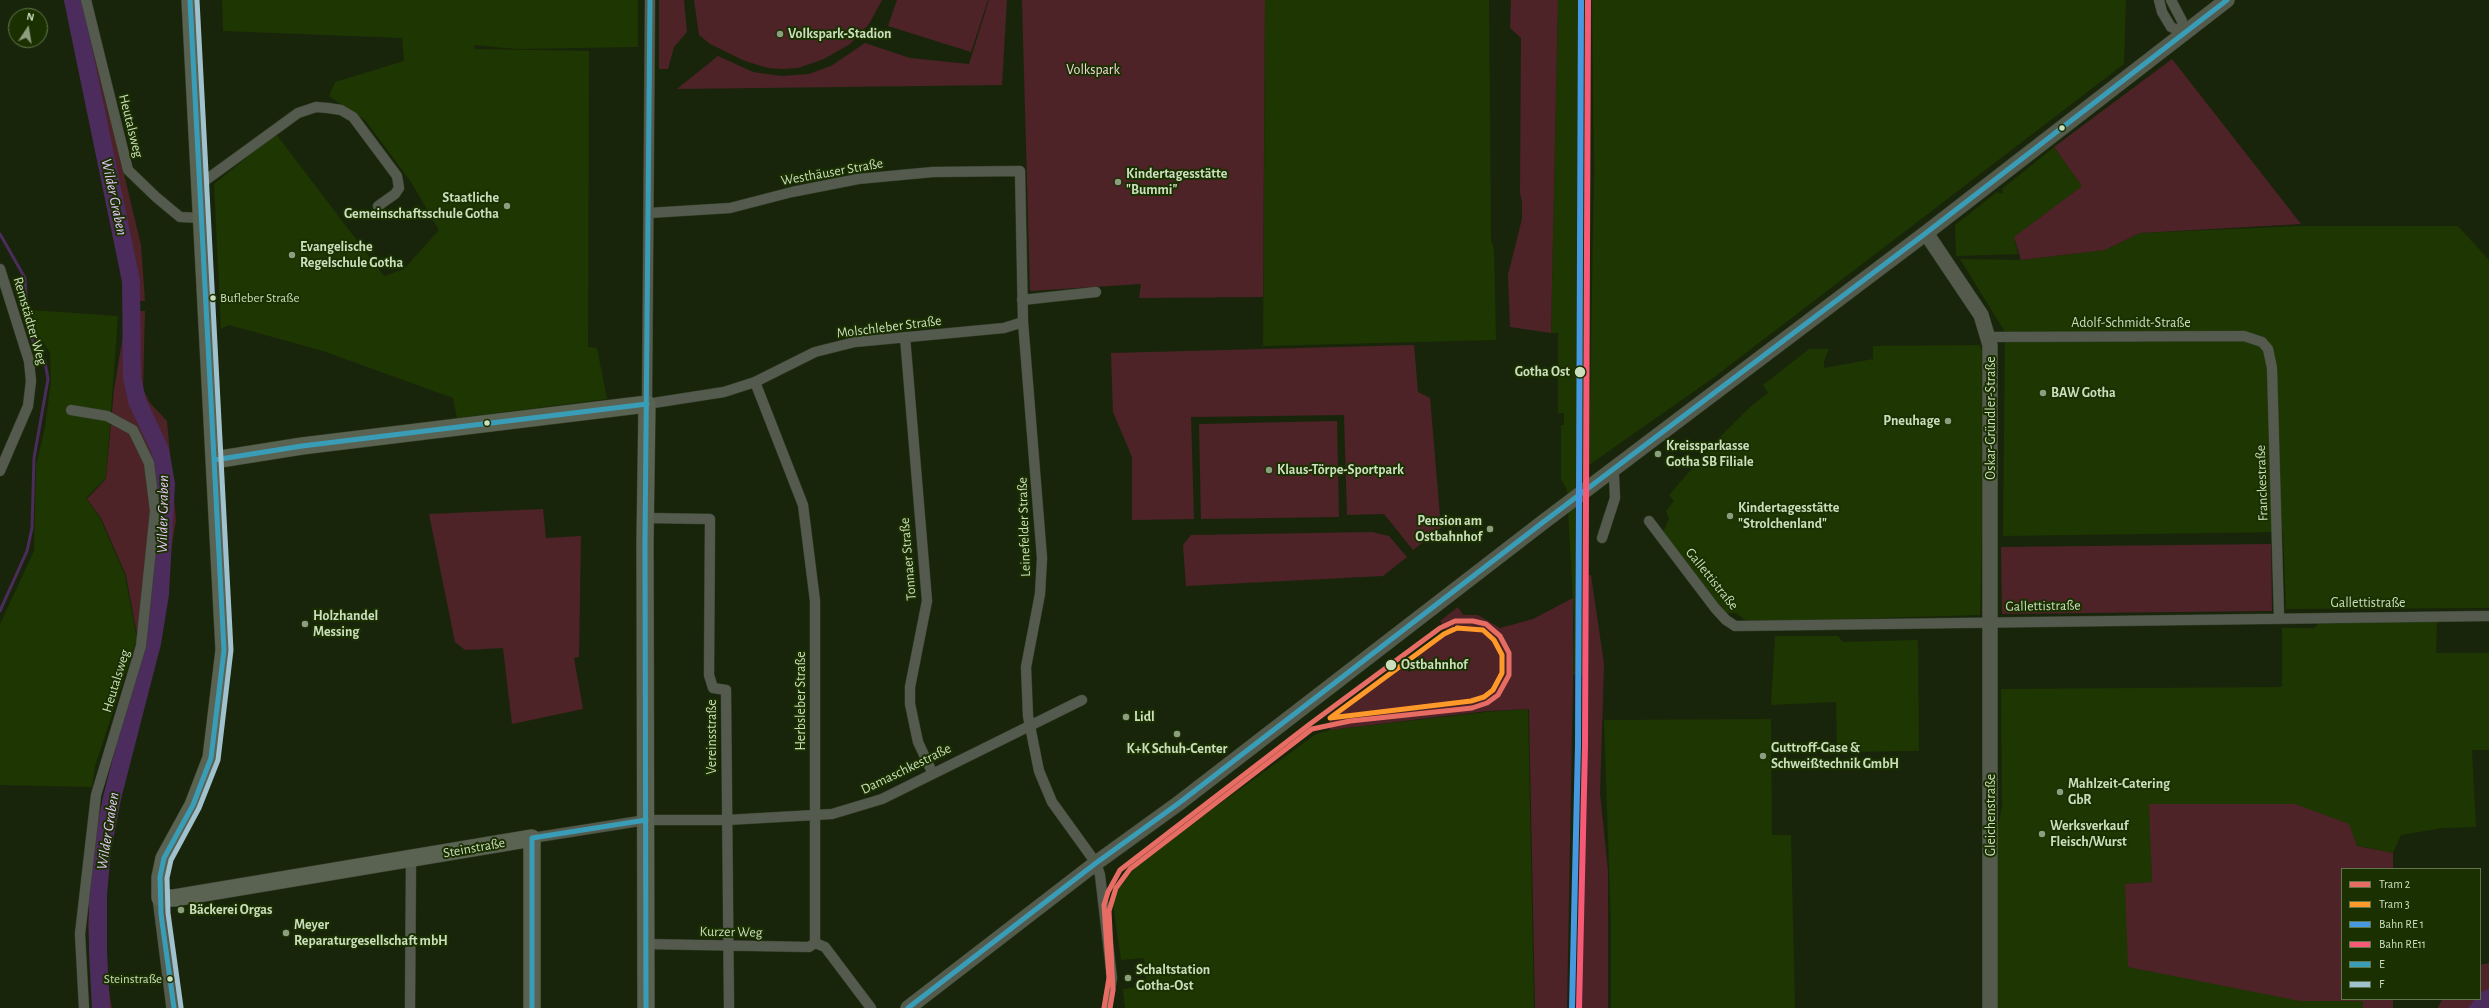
<!DOCTYPE html>
<html>
<head>
<meta charset="utf-8">
<style>
	body { margin:0 }
	#map { position:relative; width:2489px; height:1008px; overflow:hidden; background:#19250b; font-family:"Alegreya Sans",sans-serif }
	canvas { display:block }
	.legend { position:absolute; left:2341px; top:868px; width:140px; height:132px; box-sizing:border-box; background:#1a3000; border:1px solid #61764c; margin:0; padding:5px 7px; list-style:none; font-size:12px; color:#cbdebd }
	.legend li { display:flex; align-items:center; gap:8px; height:20px }
	.legend b { width:20px; border:1px solid #61764c }
	.north { position:absolute; left:8px; top:8px; width:40px; height:40px; box-sizing:border-box; background:#1a3000; border:1px solid #61764c; border-radius:50%; rotate:12deg; font-size:11px; font-weight:700; line-height:16px; text-align:center; color:#cbdebd }
	.north::after { content:''; display:block; margin:auto; width:14px; height:18px; background:#8d9d7f; clip-path:polygon(50% 0,100% 100%,50% 72%,0 100%) }
</style>
</head>
<body>
<div id="map">
<canvas width="2489" height="1008"></canvas>
<ul class="legend">
<li><b style="height:5px;background:#e76c64"></b>Tram 2</li>
<li><b style="height:5px;background:#ff9929"></b>Tram 3</li>
<li><b style="height:5px;background:#4699e1"></b>Bahn RE 1</li>
<li><b style="height:5px;background:#f75a77"></b>Bahn RE11</li>
<li><b style="height:5px;background:#3a9db8"></b>E</li>
<li><b style="height:5px;background:#a0c1ce"></b>F</li>
</ul>
<div class="north">N</div>
</div>
<script>
const context = document.querySelector('canvas').getContext('2d');
context.lineJoin = 'round';
function fillPath(path, color) { context.fillStyle = color; context.fill(path, 'evenodd'); }
const shape = rows => new Path2D(rows.map(r => 'M' + r).join(''));
function trace(path, color, width, dash) { context.strokeStyle = color; context.lineWidth = width; context.lineCap = dash ? 'butt' : 'round'; context.setLineDash(dash || []); context.stroke(path); }
function label(font, color, halo, rows, align = 'center') {
  context.font = font + ' "Alegreya Sans",sans-serif'; context.lineWidth = 4; context.setLineDash([]); context.textBaseline = 'middle'; context.strokeStyle = halo; context.fillStyle = color; for (const [text, x, y, turn = 0] of rows) {
    context.save(); context.translate(x, y); context.rotate((+turn || 0) * Math.PI / 180); context.textAlign = isNaN(turn) ? turn : align; if (halo) context.strokeText(text, 0, 0); context.fillText(text, 0, 0); context.restore();
  }
}
fillPath(shape([
	[222,0,638,0,638,47,516,49,474,45,475,49,589,51,588,347,597,348,607,399,457,418,453,398,323,351,229,325,221,329,214,184,276,134,384,276,404,269,439,230,411,182,365,120,329,96,335,82,404,61,402,38,223,31],
	[1265,0,1489,0,1491,239,1494,249,1496,340,1263,346],
	[1558,0,1586,0,1584,675,1573,675,1574,621,1567,490,1561,479,1561,425,1564,425,1564,413,1558,413,1558,333,1551,333],
	[1592,0,2126,0,2124,64,1713,378,1589,465,1594,171],
	[2054,147,2082,186,2014,237,2018,254,1956,256,1955,225,1997,192,2003,194,2002,189],
	[2301,226,2458,226,2489,260,2489,608,2286,609,2283,532,2003,536,2005,332,1960,259,2021,260,2105,250,2140,233],
	[31,310,118,316,106,478,86,498,100,518,125,575,137,639,95,766,92,787,0,785,0,624,34,551,36,465,45,428,51,380,50,353,37,333],
	[1980,345,1983,353,1983,496,1980,615,1778,621,1745,620,1736,613,1726,613,1663,532,1669,519,1666,511,1674,501,1669,495,1718,439,1750,407,1768,393,1763,385,1809,349,1829,349,1824,361,1824,368,1873,359,1873,346],
	[2437,620,2436,653,2489,653,2489,750,2472,750,2476,827,2443,828,2401,835,2393,853,2150,804,2152,882,2125,884,2300,1001,2363,1001,2363,1008,1998,1008,1998,825,2002,807,2001,689,2282,687,2282,628,2314,628,2321,621],
	[1775,636,1838,636,1843,642,1918,640,1919,751,1837,752,1836,702,1771,705],
	[1528,709,1534,1008,1125,1008,1123,989,1147,986,1144,958,1121,960,1113,903,1119,888,1140,862,1316,734,1330,730,1486,712],
	[1771,719,1772,835,1791,835,1795,1008,1611,1008,1611,927,1604,720]
]), '#1e3602');
fillPath(shape([
	[66,0,82,0,141,245,145,301,128,301,113,209],
	[659,0,684,0,687,32,674,47,668,69,659,69],
	[694,0,882,0,869,24,850,44,824,59,798,68,783,69,768,68,745,61,710,44,699,35],
	[897,0,988,0,971,52,888,26],
	[989,0,1007,0,1002,85,677,89,718,56,753,72,781,76,809,74,831,66,865,43,910,58,969,64],
	[1022,0,1265,0,1263,297,1139,298,1141,284,1030,291],
	[1511,0,1558,0,1551,333,1510,327,1508,275,1522,219,1522,202,1520,193,1521,38,1510,28],
	[2172,59,2301,224,2140,233,2105,250,2021,260,2014,237,2082,186,2054,147],
	[127,311,145,311,143,389,150,403,167,421,176,520,157,637,125,783,107,850,102,949,112,1008,93,1008,88,926,91,874,99,815,111,765,142,661,126,575,101,518,87,499,106,479,114,390],
	[1414,345,1418,392,1430,398,1441,528,1413,550,1384,514,1347,515,1344,415,1191,417,1194,519,1132,520,1132,457,1113,412,1111,353],
	[1337,421,1339,517,1201,519,1199,424],
	[543,509,546,538,581,536,579,657,574,658,583,709,512,724,503,648,465,650,455,642,429,514],
	[1372,532,1389,536,1407,557,1383,576,1186,586,1183,545,1191,535],
	[2271,544,2272,611,2002,614,2001,547],
	[1585,575,1591,575,1604,664,1600,793,1608,871,1608,1008,1578,1008],
	[1573,598,1573,678,1567,1008,1535,1008,1529,709,1487,711,1330,730,1329,715,1401,662,1409,672,1421,663,1415,654,1447,632,1440,621,1458,607,1463,615,1478,615,1500,628,1533,619],
	[2149,804,2295,804,2349,824,2357,846,2393,853,2393,869,2342,869,2342,999,2393,999,2393,1008,2363,1008,2363,1001,2300,1001,2128,967,2125,884,2152,882],
	[2489,963,2489,1008,2438,1008,2442,999,2480,999,2480,965]
]), '#4d2327');
fillPath(shape([
	[2489,989,2489,1008,2468,1008,2475,999,2480,999,2481,992]
]), '#4c2b5d');
trace(shape([
	[0,234,25,278,28,328,35,347,45,362,48,379,34,458,32,528,27,551,0,611]
]), '#4c2b5d', 3);
trace(shape([
	[73,0,131,281,132,377,137,401,160,450,166,484,160,594,152,643,112,798,102,850,98,894,98,952,101,1008]
]), '#4c2b5d', 18);
const street = shape([
	[86,0,128,170,156,197,180,217,201,218],
	[650,0,647,404,724,392,755,382,815,352,855,342,1004,328,1023,322],
	[2159,0,2162,12,2171,27,2184,33,2182,21,2171,0],
	[199,185,298,113,316,107,328,108,341,110,353,117,397,176,399,188,395,194,378,206],
	[649,213,730,208,792,192,858,179,933,172,1020,171,1023,322,1042,558,1040,594,1026,667,1028,716,1039,771,1052,802,1096,863,1100,875,1112,978,1107,1008],
	[0,269,29,361,31,381,28,406,0,471],
	[1022,300,1096,292],
	[905,337,927,601,910,687,910,704,918,742,932,772],
	[1989,337,2244,336,2262,342,2268,349,2272,368,2279,617],
	[755,382,803,505,815,601,815,943,825,947,871,1008],
	[71,410,107,416,133,430,149,463,155,511,141,646,96,795,80,934,84,1008],
	[645,518,710,519,709,675,713,688,726,690,729,1008],
	[1649,521,1715,608,1726,620,1735,626,2489,616],
	[1602,538,1615,498,1614,476],
	[532,838,646,820,727,820,832,814,882,799,1082,700],
	[645,944,809,947,815,943],
	[410,1008,411,859]
]);
const secondary = shape([
	[1926,233,1981,315,1990,345,1990,1008],
	[160,898,174,1008],
	[908,1008,1096,863,1179,803,1542,523,1926,233,2227,0]
]);
const primary = shape([
	[190,0,224,650,211,758,193,805,164,858,160,877,160,898,174,898,532,838,532,1008],
	[214,460,302,446,647,404,645,542,646,1008]
]);
trace(street, '#35402a', 11);
trace(secondary, '#35402a', 16);
trace(primary, '#35402a', 18);
trace(street, '#545b4e', 10);
trace(secondary, '#545b4c', 15);
trace(primary, '#5a6252', 17);
trace(shape([
	[214,460,302,446,647,404],
	[174,1008,161,914,160,877,164,858,193,805,211,758,224,650,190,0],
	[532,1008,532,838,646,820],
	[646,1008,645,542,650,0],
	[908,1008,1096,863,1179,803,1542,523,1926,233,2227,0]
]), '#3a9db8', 5);
trace(shape([
	[181,1007,168,913,167,878,171,860,199,808,218,760,231,650,197,0]
]), '#a0c1ce', 5);
trace(shape([
	[1572,1008,1578,746,1581,0]
]), '#4699e1', 6);
trace(shape([
	[1579,1008,1585,746,1588,0]
]), '#f75a77', 6);
trace(shape([
	[1104,1008,1109,978,1104,905,1108,892,1120,870,1310,724,1440,628,1455,621,1473,621,1486,624,1500,636,1509,653,1509,675,1498,695,1487,703,1472,708,1350,721,1312,729,1130,869,1116,888,1109,911,1113,990,1110,1008]
]), '#e76c64', 5);
trace(shape([
	[1457,628,1483,630,1494,640,1502,655,1502,673,1493,690,1484,697,1471,701,1330,718,1444,634,1457,628]
]), '#ff9929', 5);
for (const [x, y, r, color] of [
	[780,34,4,"#8d9d7f"],
	[2062,128,3.5,"#cbdebd"],
	[1118,182,4,"#8d9d7f"],
	[507,206,4,"#8d9d7f"],
	[292,255,4,"#8d9d7f"],
	[213,298,3.5,"#cbdebd"],
	[1580,372,6,"#cbdebd"],
	[2043,393,4,"#8d9d7f"],
	[1948,421,4,"#8d9d7f"],
	[487,423,3.5,"#cbdebd"],
	[1658,454,4,"#8d9d7f"],
	[1269,470,4,"#8d9d7f"],
	[1730,516,4,"#8d9d7f"],
	[1490,529,4,"#8d9d7f"],
	[305,624,4,"#8d9d7f"],
	[1391,665,6,"#cbdebd"],
	[1126,717,4,"#8d9d7f"],
	[1177,734,4,"#8d9d7f"],
	[1763,756,4,"#8d9d7f"],
	[2060,792,4,"#8d9d7f"],
	[2042,834,4,"#8d9d7f"],
	[181,910,4,"#8d9d7f"],
	[286,933,4,"#8d9d7f"],
	[1128,978,4,"#8d9d7f"],
	[170,979,3.5,"#cbdebd"]
]) { const dot = new Path2D(); dot.arc(x, y, r, 0, 2 * Math.PI); context.fillStyle = color; context.fill(dot); trace(dot, '#1a3000', 1.5); }
label('13px', '#cbdebd', '#1a3000', [
	["Bufleber Straße",220,298],
	["Steinstraße",162,979,"right"]
], 'left');
label('bold 14px', '#cbdebd', '#1a3000', [
	["Volkspark-Stadion",788,34],
	["Kindertagesstätte",1126,174],
	["\"Bummi\"",1126,190],
	["Staatliche",499,198,"right"],
	["Gemeinschaftsschule Gotha",499,214,"right"],
	["Evangelische",300,247],
	["Regelschule Gotha",300,263],
	["BAW Gotha",2051,393],
	["Pneuhage",1940,421,"right"],
	["Kreissparkasse",1666,446],
	["Gotha SB Filiale",1666,462],
	["Klaus-Törpe-Sportpark",1277,470],
	["Kindertagesstätte",1738,508],
	["\"Strolchenland\"",1738,524],
	["Pension am",1482,521,"right"],
	["Ostbahnhof",1482,537,"right"],
	["Holzhandel",313,616],
	["Messing",313,632],
	["Lidl",1134,717],
	["Guttroff-Gase &",1771,748],
	["Schweißtechnik GmbH",1771,764],
	["K+K Schuh-Center",1177,749,"center"],
	["Mahlzeit-Catering",2068,784],
	["GbR",2068,800],
	["Werksverkauf",2050,826],
	["Fleisch/Wurst",2050,842],
	["Bäckerei Orgas",189,910],
	["Meyer",294,925],
	["Reparaturgesellschaft mbH",294,941],
	["Schaltstation",1136,970],
	["Gotha-Ost",1136,986]
], 'left');
label('14px', '#f1d9db', '#1a3000', [
	["Volkspark",1093,70]
]);
label('14px', '#cbdebd', '#1a3000', [
	["Heutalsweg",131,126,76],
	["Westhäuser Straße",832,172,-10],
	["Remstädter Weg",30,321,74],
	["Adolf-Schmidt-Straße",2131,323],
	["Molschleber Straße",889,327,-7],
	["Oskar-Gründler-Straße",1991,418,-90],
	["Franckestraße",2262,483,-92],
	["Leinefelder Straße",1024,527,-92],
	["Tonnaer Straße",908,559,-95],
	["Gallettistraße",1712,579,51],
	["Gallettistraße",2368,603],
	["Gallettistraße",2043,606,-1],
	["Heutalsweg",116,681,-73],
	["Herbsleber Straße",801,701,-90],
	["Vereinsstraße",712,737,-90],
	["Damaschkestraße",906,769,-26],
	["Gleichenstraße",1991,815,-90],
	["Steinstraße",474,848,-10],
	["Kurzer Weg",731,932,1]
]);
label('bold 14px', '#cbdebd', '#1a3000', [
	["Gotha Ost",1570,372],
	["Ostbahnhof",1401,665,"left"]
], 'right');
label('italic 15px', '#e8c8fd', '#1a3000', [
	["Wilder Graben",114,197,78],
	["Wilder Graben",163,514,-89],
	["Wilder Graben",108,831,-81]
]);
</script>
</body>
</html>
